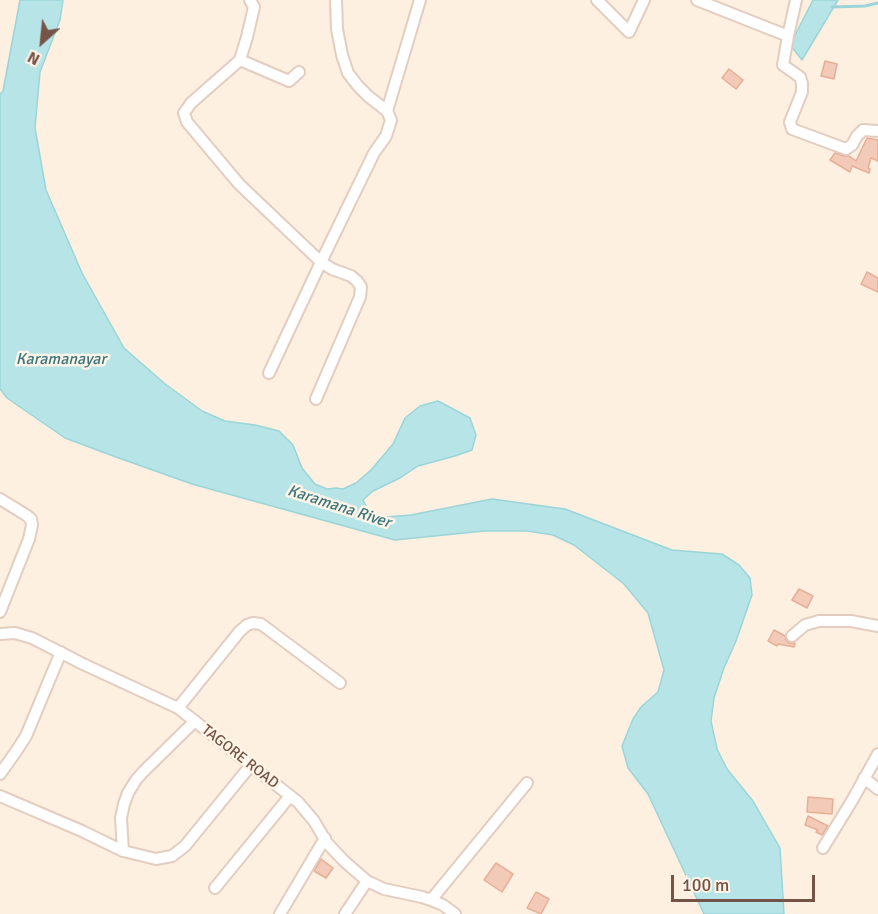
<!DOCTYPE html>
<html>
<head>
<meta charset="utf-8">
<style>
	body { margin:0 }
	#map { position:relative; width:878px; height:914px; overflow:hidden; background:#fdf0e1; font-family:Signika,sans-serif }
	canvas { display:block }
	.north { position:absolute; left:12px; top:12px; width:60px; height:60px; -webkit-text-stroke:4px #fff4e8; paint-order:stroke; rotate:207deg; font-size:16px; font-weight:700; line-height:24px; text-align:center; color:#755447 }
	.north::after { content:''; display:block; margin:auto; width:21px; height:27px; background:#755447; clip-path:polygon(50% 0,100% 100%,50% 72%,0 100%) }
	.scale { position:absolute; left:671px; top:875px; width:144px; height:27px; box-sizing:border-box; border:3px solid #755447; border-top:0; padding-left:8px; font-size:18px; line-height:21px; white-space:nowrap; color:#755447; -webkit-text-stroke:4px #fff4e8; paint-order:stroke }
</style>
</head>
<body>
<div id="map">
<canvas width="878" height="914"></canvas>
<div class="north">N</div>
<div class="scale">100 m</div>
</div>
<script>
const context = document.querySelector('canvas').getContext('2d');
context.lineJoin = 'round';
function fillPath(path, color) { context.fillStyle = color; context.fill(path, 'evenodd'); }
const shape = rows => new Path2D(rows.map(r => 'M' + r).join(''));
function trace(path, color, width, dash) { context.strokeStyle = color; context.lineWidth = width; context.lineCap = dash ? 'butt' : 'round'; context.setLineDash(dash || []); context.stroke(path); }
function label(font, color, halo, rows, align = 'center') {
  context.font = font + ' Signika,sans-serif'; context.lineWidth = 5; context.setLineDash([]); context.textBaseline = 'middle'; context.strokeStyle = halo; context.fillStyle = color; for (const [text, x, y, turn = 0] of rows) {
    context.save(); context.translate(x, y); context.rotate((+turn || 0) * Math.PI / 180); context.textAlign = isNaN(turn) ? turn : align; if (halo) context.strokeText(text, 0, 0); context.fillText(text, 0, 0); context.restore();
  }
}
const water = shape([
	[20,0,63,0,60,20,40,72,35,128,46,190,82,273,124,348,164,383,202,411,225,421,255,425,279,431,293,445,302,468,315,484,327,489,336,488,343,489,356,483,371,470,393,444,405,418,420,406,438,401,470,418,476,435,472,450,455,456,418,466,400,478,373,491,363,500,370,513,385,517,411,515,492,499,565,509,672,550,722,554,739,565,750,578,752,595,736,641,724,668,714,698,711,721,717,749,727,769,753,801,780,848,784,914,704,914,648,794,628,768,622,746,633,719,641,707,658,692,664,670,648,613,624,584,574,545,553,535,527,531,484,531,395,540,192,484,116,457,65,438,7,398,0,389,0,94,3,91,20,0],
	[813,0,838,0,802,60,790,45,813,0]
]);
fillPath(water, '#b6e4e7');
trace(water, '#9bd5d9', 1.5);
trace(shape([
	[832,7,865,6,878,3]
]), '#9bd5d9', 3);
const building = shape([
	[825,61,837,64,834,79,821,76,825,61],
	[729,69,743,80,736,89,722,78,729,69],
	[867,138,878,140,878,161,871,158,868,168,870,169,869,173,852,166,850,172,830,160,835,153,844,156,849,156,856,161,867,138],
	[867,272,878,278,878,292,861,284,867,272],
	[799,589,813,596,807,608,792,600,799,589],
	[774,630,785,636,786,640,789,643,795,643,794,647,778,644,777,646,768,641,774,630],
	[808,797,833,799,832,814,807,812,808,797],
	[808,816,828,826,822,835,816,832,818,830,805,825,808,816],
	[321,859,333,868,326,878,314,871,321,859],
	[496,863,513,874,502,892,484,880,496,863],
	[536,892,549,899,541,914,527,908,536,892]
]);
fillPath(building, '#f3cab8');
trace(building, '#e6af98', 1.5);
const minor = shape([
	[250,0,254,7,247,37,240,60,191,103,184,113,187,122,239,184,321,262,332,269,351,276,357,281,361,287,360,297,316,399],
	[597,0,629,32,644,0],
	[697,0,788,36,783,65,800,77,802,83,802,92,790,122,792,129,846,149,852,145,857,136,863,130,878,131],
	[788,36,796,0],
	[240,60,289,81,299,72],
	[387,111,420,0],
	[269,373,321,262,374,153,386,136,391,120,387,111,368,96,358,86,348,73,342,55,337,29,336,0],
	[0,499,26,515,31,519,32,525,29,539,0,612],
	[0,634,15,633,32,638,83,664,178,708,298,802,314,821,327,843,344,861,367,881,384,889,422,897,431,900,443,905,455,914],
	[792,636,805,625,819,621,851,621,878,626],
	[178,708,240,631,247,625,253,623,261,624,340,683],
	[0,774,17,750,26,736,61,652],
	[864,778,878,789],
	[0,796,82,831,123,851,156,859,172,856,185,846,251,765],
	[823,848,853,799,878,754],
	[123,851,121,818,124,804,128,793,136,780,143,772,195,721],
	[215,888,290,796],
	[431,900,527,783],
	[280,914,325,838],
	[345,914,367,881]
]);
trace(minor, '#e3cdc0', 14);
trace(minor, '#fff', 10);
label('15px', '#755447', '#fff4e8', [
	["TAGORE ROAD",240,757,38]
]);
label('italic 16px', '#3b767c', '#fff4e8', [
	["Karamanayar",61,360],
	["Karamana River",339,507,18]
]);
</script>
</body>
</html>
